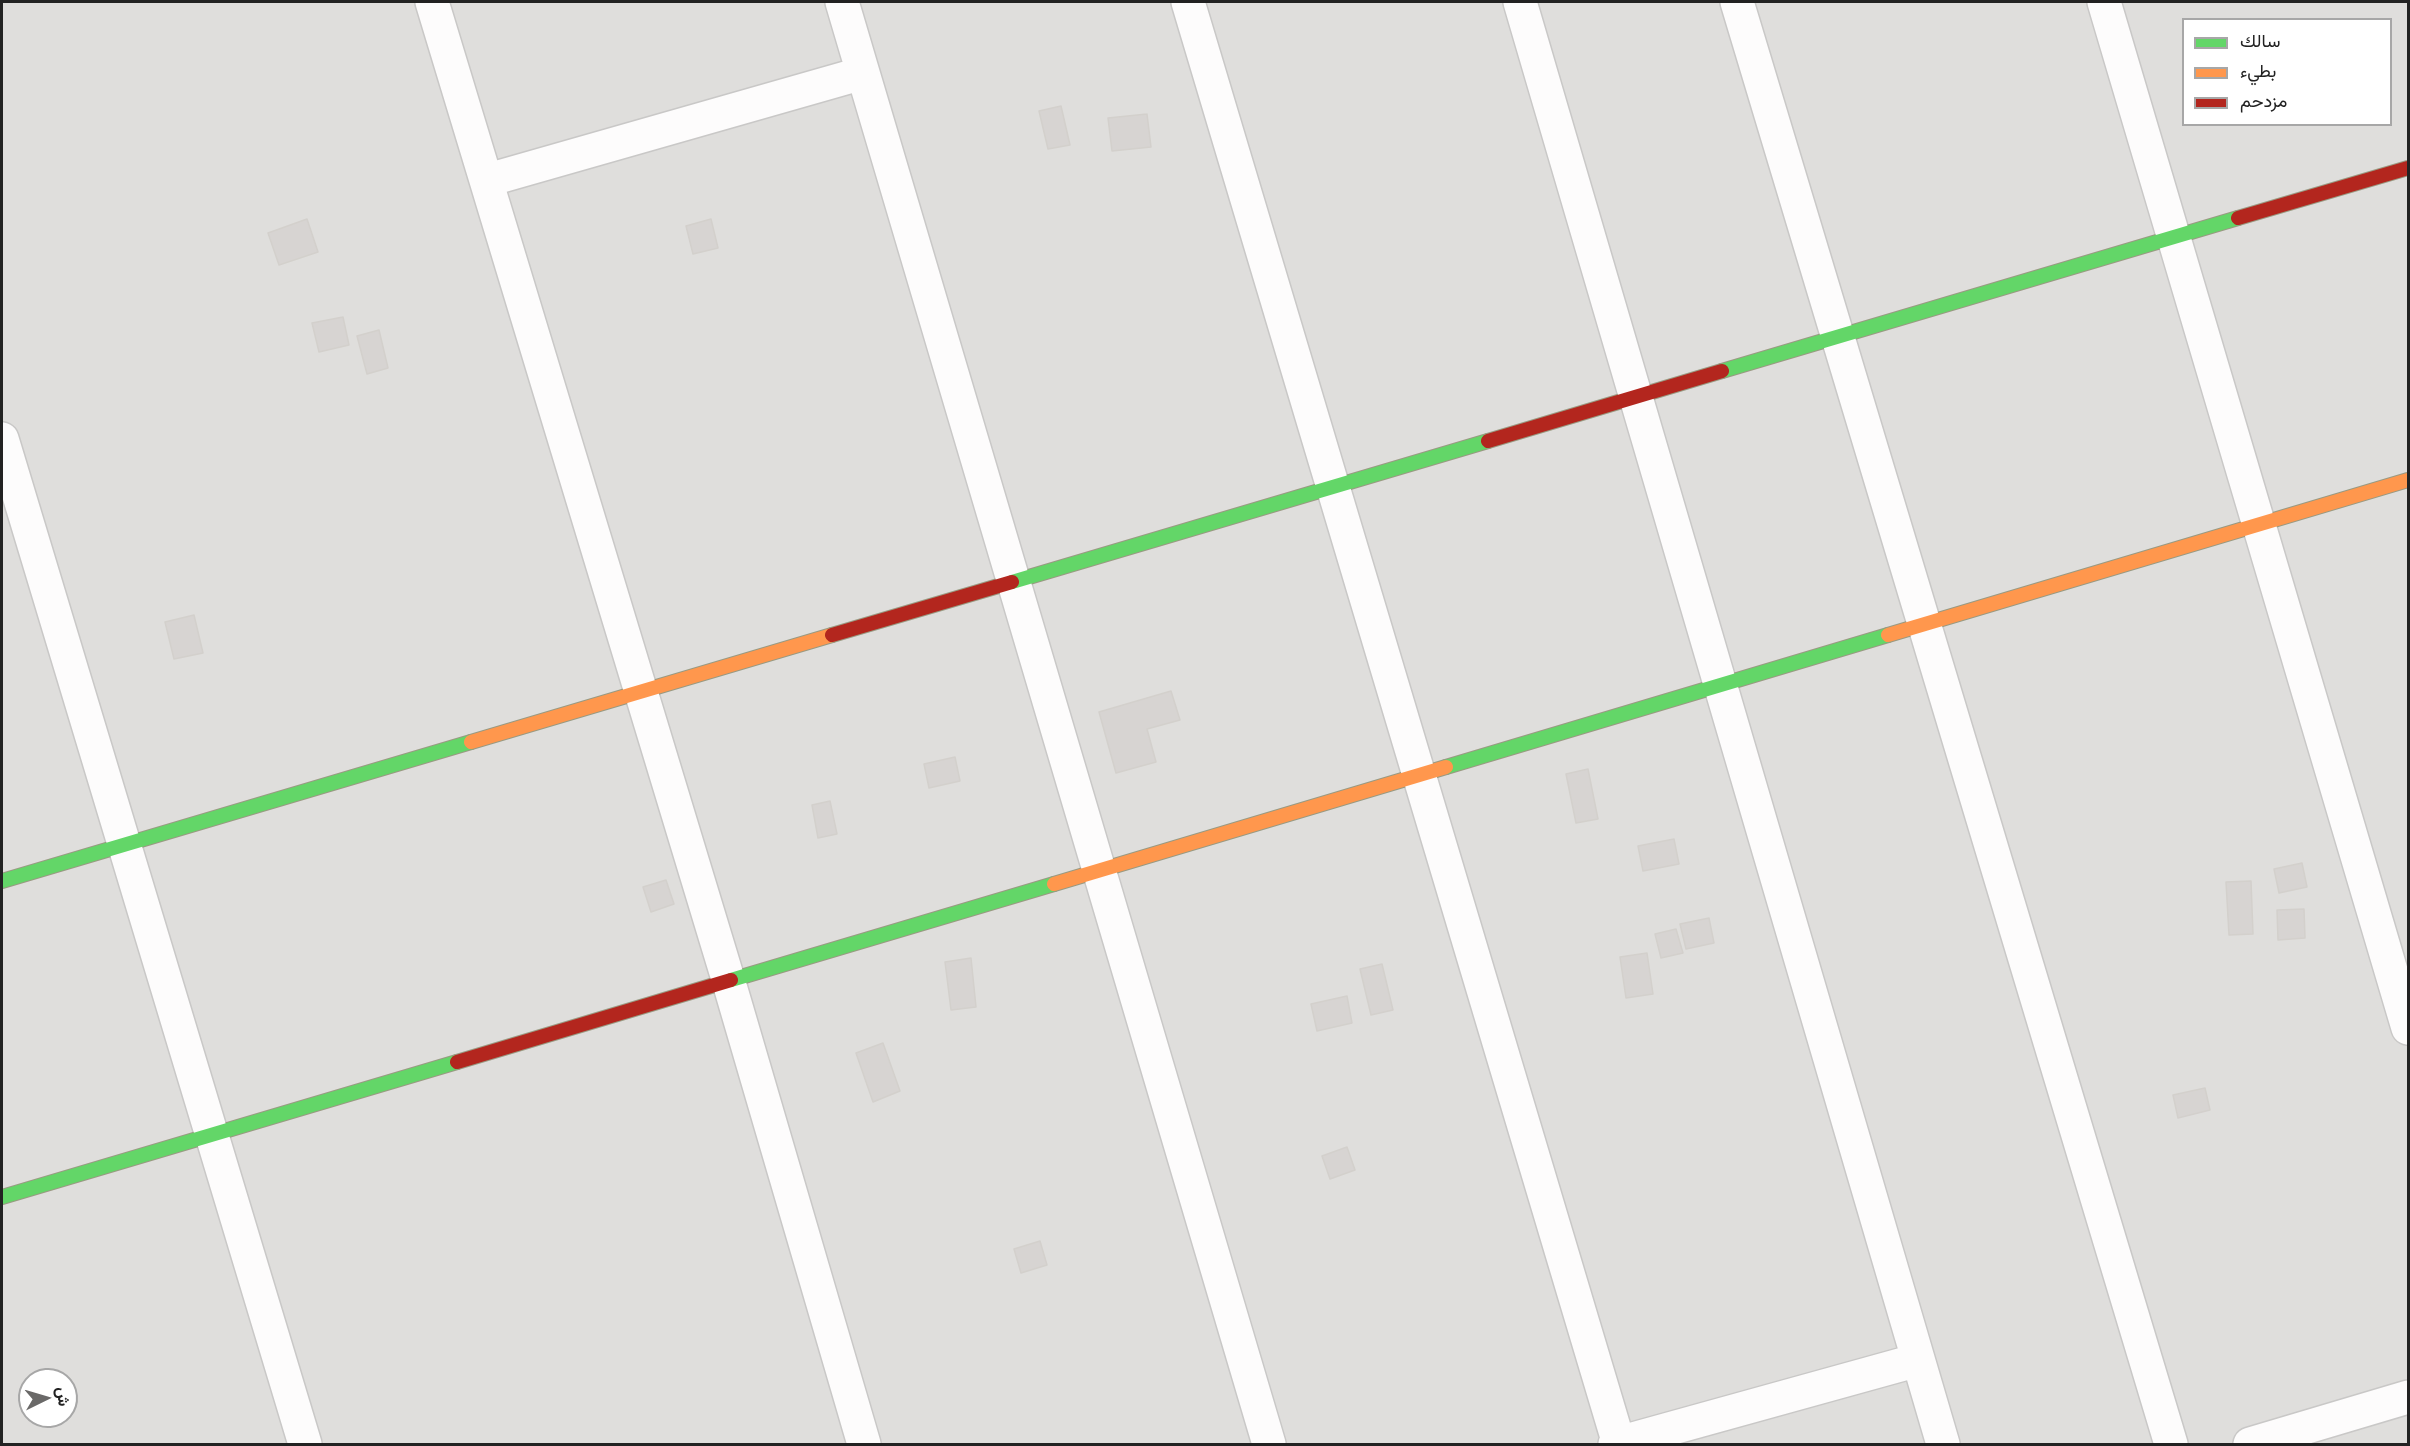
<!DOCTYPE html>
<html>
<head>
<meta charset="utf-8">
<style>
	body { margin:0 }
	#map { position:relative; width:2410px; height:1446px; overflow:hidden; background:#f0eeeb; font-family:"Asap Condensed",Vazirmatn,sans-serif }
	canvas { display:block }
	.frame { position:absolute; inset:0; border:3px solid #222; pointer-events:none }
	.legend { position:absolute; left:2182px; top:18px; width:210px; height:108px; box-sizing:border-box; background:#fff; border:2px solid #a7a7a7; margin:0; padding:8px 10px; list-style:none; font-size:18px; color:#222 }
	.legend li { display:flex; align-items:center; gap:12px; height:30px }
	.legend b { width:30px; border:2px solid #a7a7a7 }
	.north { position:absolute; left:18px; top:1368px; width:60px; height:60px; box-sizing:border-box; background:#fff; border:2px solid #a7a7a7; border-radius:50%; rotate:85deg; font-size:16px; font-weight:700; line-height:24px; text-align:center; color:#222 }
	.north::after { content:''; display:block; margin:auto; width:21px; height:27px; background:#6a6968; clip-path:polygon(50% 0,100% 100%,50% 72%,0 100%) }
</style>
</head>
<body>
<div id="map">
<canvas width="2410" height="1446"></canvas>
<div class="frame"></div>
<ul class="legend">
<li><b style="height:8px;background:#63d668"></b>سالك</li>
<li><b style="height:8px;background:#ff974d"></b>بطيء</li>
<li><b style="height:8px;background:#b3261e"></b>مزدحم</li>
</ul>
<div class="north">ش</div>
</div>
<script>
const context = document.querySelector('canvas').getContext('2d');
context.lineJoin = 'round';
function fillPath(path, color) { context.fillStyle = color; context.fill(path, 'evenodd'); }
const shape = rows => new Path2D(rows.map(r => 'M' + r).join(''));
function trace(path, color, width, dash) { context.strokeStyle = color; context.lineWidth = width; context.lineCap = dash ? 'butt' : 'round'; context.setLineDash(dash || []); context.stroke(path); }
fillPath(shape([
	[2,2,2408,2,2408,1444,2,1444],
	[2184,20,2390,20,2390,124,2184,124],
	[30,1380,66,1380,66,1416,30,1416]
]), '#dfdedc');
const building = shape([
	[1061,106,1070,145,1048,149,1039,111,1061,106],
	[1147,114,1151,147,1112,151,1108,118,1147,114],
	[307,219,318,252,279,265,268,233,307,219],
	[711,219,718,248,693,254,686,226,711,219],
	[343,317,349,345,319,352,312,323,343,317],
	[379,330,388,368,367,374,357,336,379,330],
	[194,615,203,653,174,659,165,622,194,615],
	[1171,691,1180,720,1147,729,1156,762,1116,773,1099,712,1171,691],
	[955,757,960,781,929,788,924,764,955,757],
	[1588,769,1598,819,1576,823,1566,774,1588,769],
	[830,801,837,834,818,838,812,805,830,801],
	[1674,839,1679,864,1643,871,1638,846,1674,839],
	[2302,863,2307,887,2279,893,2274,869,2302,863],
	[666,880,674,904,651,912,643,887,666,880],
	[2251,881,2253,934,2229,935,2226,882,2251,881],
	[2304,909,2305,938,2278,940,2277,910,2304,909],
	[1709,918,1714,943,1686,949,1680,924,1709,918],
	[1676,929,1683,953,1661,958,1655,934,1676,929],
	[1647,953,1653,994,1626,998,1620,957,1647,953],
	[971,958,976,1007,951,1010,945,962,971,958],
	[1382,964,1393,1010,1371,1015,1360,969,1382,964],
	[1347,996,1352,1023,1317,1031,1311,1004,1347,996],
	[883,1043,900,1091,873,1102,856,1053,883,1043],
	[2205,1088,2210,1110,2178,1118,2173,1095,2205,1088],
	[1347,1147,1355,1170,1330,1179,1322,1156,1347,1147],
	[1040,1241,1047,1265,1021,1273,1014,1249,1040,1241]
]);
fillPath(building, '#d7d4d2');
trace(building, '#d3d0cc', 1.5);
const street = shape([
	[432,2,728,979,864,1444],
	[842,2,1269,1444],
	[1188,2,1619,1444],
	[1520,2,1943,1444],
	[1737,2,2171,1444],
	[2104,2,2408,1028],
	[488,180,863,73],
	[2,439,305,1444],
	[1615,1444,1918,1360],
	[2250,1444,2408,1397]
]);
const fast = shape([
	[1722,371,2238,218],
	[1012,582,1488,441],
	[1446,767,1888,635],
	[2,881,471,742],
	[731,980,1054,884],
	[2,1197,457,1062]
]);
const slow = shape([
	[1888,635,2408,480],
	[471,742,832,635],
	[1054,884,1446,767]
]);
const jam = shape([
	[2238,218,2408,168],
	[1488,441,1722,371],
	[832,635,1012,582],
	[457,1062,731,980]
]);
trace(street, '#c9c8c7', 36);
trace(fast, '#999a82', 16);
trace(slow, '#999a82', 16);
trace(jam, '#999a82', 16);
trace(street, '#fdfcfc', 33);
trace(fast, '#63d668', 14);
trace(slow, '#ff974d', 14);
trace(jam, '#b3261e', 14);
</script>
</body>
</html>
